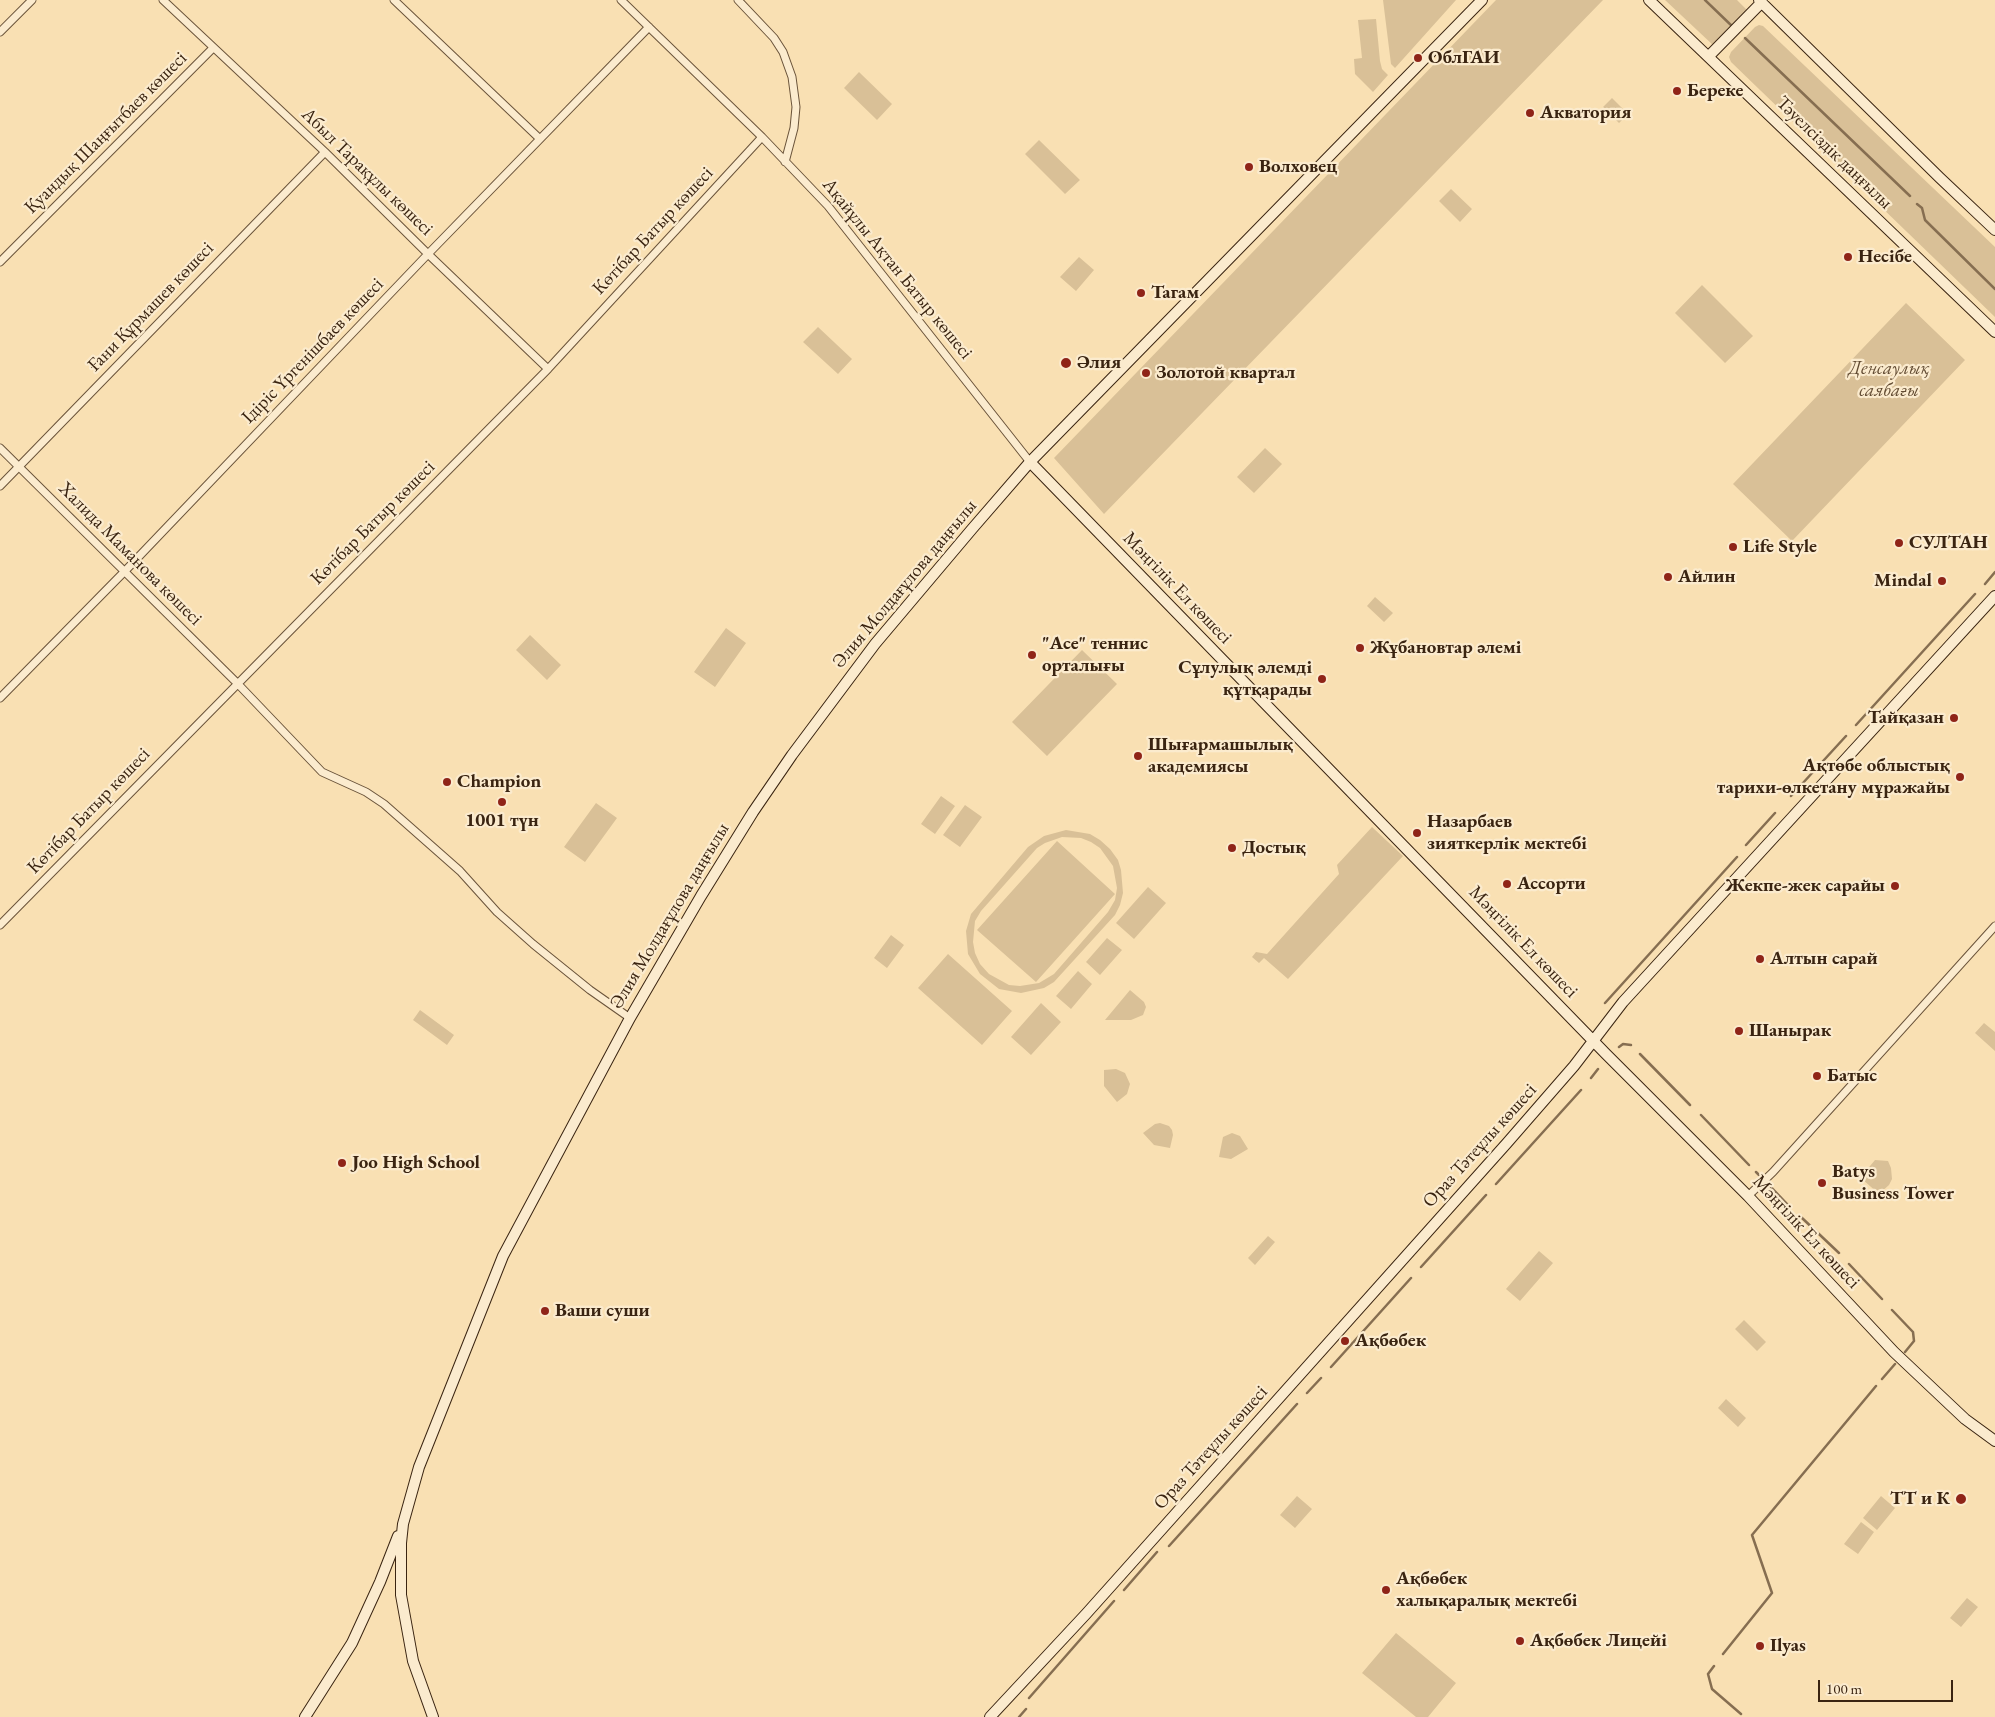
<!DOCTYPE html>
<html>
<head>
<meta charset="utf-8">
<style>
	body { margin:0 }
	#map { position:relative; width:1995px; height:1717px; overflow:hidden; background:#f9e0b3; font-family:"EB Garamond",serif }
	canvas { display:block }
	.scale { position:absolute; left:1818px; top:1680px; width:135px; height:22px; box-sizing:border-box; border:2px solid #3a2411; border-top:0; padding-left:6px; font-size:15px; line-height:18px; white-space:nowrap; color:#3a2411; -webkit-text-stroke:4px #fbebce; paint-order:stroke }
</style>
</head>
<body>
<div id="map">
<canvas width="1995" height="1717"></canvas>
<div class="scale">100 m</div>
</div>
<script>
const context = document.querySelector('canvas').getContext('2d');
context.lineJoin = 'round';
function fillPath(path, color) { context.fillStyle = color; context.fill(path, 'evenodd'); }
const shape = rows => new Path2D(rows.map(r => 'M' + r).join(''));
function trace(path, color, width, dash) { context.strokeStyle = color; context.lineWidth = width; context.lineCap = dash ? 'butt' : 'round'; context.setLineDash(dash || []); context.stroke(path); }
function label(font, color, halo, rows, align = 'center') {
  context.font = font + ' "EB Garamond",serif'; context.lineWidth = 4.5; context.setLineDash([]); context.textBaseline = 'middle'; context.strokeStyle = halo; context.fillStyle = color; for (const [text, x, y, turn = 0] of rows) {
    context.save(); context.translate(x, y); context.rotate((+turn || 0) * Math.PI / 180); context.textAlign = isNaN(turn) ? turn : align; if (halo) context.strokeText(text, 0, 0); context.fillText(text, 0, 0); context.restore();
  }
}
fillPath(shape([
	[1383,0,1456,0,1395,68,1391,64],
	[1496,0,1603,0,1104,514,1054,458],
	[1665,0,1737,0,1748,11,1714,46],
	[1376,19,1380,61,1382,69,1388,75,1373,92,1355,74,1354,59,1362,58,1358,20],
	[1759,25,1763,26,1995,247,1995,317,1731,62,1729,57,1731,52,1755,27],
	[859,72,892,104,877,120,844,88],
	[1612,98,1628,114,1619,123,1603,107],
	[1039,140,1080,180,1065,194,1025,154],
	[1451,189,1472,209,1460,222,1439,201],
	[1079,257,1094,270,1076,291,1060,277],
	[1702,285,1753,336,1725,363,1675,313],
	[1906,303,1965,360,1792,541,1733,484],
	[818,327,852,359,838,374,803,342],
	[1265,448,1282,464,1254,493,1237,477],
	[1375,597,1393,613,1384,622,1367,606],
	[726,628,746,643,715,687,694,672],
	[530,635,561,665,547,680,516,650],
	[1082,650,1117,684,1047,756,1012,722],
	[941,796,955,806,935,834,921,824],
	[596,803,617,818,585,862,564,847],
	[965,805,982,817,960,847,943,835],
	[1372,827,1403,856,1288,979,1264,958,1259,963,1252,957,1256,952,1267,954,1339,874,1337,865],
	[1066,830,1090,834,1100,840,1110,849,1118,860,1121,870,1123,893,1120,905,1115,915,1054,982,1044,988,1021,993,999,989,980,974,968,954,966,931,971,914,1028,847,1044,836],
	[1062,837,1081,838,1091,842,1100,848,1113,866,1117,888,1115,900,1108,912,1054,974,1039,983,1020,986,1009,985,989,974,980,964,975,953,973,942,975,921,981,911,1037,848,1045,843],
	[1057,841,1115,894,1036,982,977,930],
	[1148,887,1166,903,1134,939,1116,923],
	[891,935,904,945,887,968,874,958],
	[1107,938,1122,950,1100,975,1086,962],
	[948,954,1012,1011,982,1045,918,988],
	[1078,971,1092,984,1071,1009,1056,996],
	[1130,990,1144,1002,1146,1007,1143,1015,1131,1020,1105,1020],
	[1041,1003,1061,1022,1031,1055,1011,1037],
	[420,1010,454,1035,447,1045,413,1020],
	[1984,1023,1995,1032,1995,1051,1975,1033],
	[1116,1069,1125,1073,1130,1084,1127,1094,1117,1102,1104,1086,1104,1070],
	[1160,1123,1169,1126,1172,1130,1173,1135,1170,1148,1154,1145,1143,1133,1155,1124],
	[1232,1133,1240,1136,1248,1149,1231,1159,1219,1157,1223,1137],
	[1875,1160,1888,1161,1891,1168,1892,1179,1889,1185,1879,1194,1862,1179,1865,1172],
	[1268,1236,1275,1242,1255,1265,1248,1258],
	[1539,1251,1553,1263,1520,1301,1506,1289],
	[1744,1320,1766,1342,1757,1351,1735,1329],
	[1726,1399,1746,1418,1738,1427,1718,1408],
	[1297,1496,1312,1509,1295,1528,1280,1515],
	[1881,1496,1895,1508,1877,1530,1863,1518],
	[1861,1522,1874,1532,1858,1554,1844,1544],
	[1967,1598,1978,1607,1961,1627,1950,1618],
	[1396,1633,1456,1683,1428,1717,1416,1717,1362,1673]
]), '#d9c097');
trace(shape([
	[1705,0,1733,27],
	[1745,38,1910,196],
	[1917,204,1922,208,1925,220,1995,289],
	[1985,584,1995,572],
	[1856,725,1975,594],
	[1791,796,1846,736],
	[1746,845,1775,813],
	[1605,1003,1737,857],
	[1619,1047,1623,1044,1631,1045],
	[1640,1054,1690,1105],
	[1591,1078,1598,1069],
	[1701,1115,1749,1165],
	[1756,1172,1759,1175],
	[1496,1184,1581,1090],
	[1770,1186,1790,1207],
	[1801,1217,1839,1253],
	[1849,1264,1882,1299],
	[1421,1267,1486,1195],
	[1892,1310,1913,1332,1914,1341,1905,1352],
	[1331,1367,1411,1278],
	[1882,1379,1895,1364],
	[1307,1393,1321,1378],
	[1169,1546,1297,1404],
	[1124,1590,1157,1552],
	[1723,1654,1772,1593,1752,1535,1876,1386],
	[1714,1666,1708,1674,1712,1689,1741,1714],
	[1029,1698,1114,1601],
	[1019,1717,1026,1709]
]), '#866e51', 2.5);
const street = shape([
	[163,0,325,152,428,254,548,369],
	[394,0,540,139],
	[621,0,762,137,828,206,1030,462],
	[738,0,774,38,783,52,792,77,796,107,794,128,785,162],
	[0,32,32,0],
	[0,262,213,48],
	[0,448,237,683,322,772,366,792,384,804,460,871,497,912,533,944,590,990,630,1018],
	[0,486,325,152],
	[0,698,125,571,428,254,649,27],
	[0,925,548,369,762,137],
	[1748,1196,1773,1172,1995,926]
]);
const secondary = shape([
	[1649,0,1995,332],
	[1759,0,1940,178,1995,230],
	[1709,56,1762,2],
	[1030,462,1606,1054,1748,1196,1894,1352,1965,1419,1995,1441],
	[305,1717,352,1643,380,1582,398,1536],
	[433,1717,413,1661,401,1595,401,1543,403,1524,419,1467,503,1256,630,1018,701,896,753,812,792,755,875,644,972,529,1030,462,1482,0],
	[990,1717,1086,1614,1507,1143,1574,1066,1623,1002,1995,596]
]);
trace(street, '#6a533a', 9);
trace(secondary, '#3a2411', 12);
trace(street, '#fbebce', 7);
trace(secondary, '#fbebce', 10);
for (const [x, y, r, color] of [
	[1418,58,5,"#8f2418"],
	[1677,91,5,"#8f2418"],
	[1530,113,5,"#8f2418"],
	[1249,167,5,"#8f2418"],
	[1848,257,5,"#8f2418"],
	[1141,293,5,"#8f2418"],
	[1066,363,6,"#8f2418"],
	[1146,373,5,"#8f2418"],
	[1899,543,5,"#8f2418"],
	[1733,547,5,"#8f2418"],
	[1668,577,5,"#8f2418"],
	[1942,581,5,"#8f2418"],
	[1360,648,5,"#8f2418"],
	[1032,655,5,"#8f2418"],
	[1322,679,5,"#8f2418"],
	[1954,718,5,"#8f2418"],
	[1138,756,5,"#8f2418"],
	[1960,777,5,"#8f2418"],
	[447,782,5,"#8f2418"],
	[502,802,5,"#8f2418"],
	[1417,833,5,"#8f2418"],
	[1232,848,5,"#8f2418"],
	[1507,884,5,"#8f2418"],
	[1895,886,5,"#8f2418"],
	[1760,959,5,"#8f2418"],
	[1739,1031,5,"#8f2418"],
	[1817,1076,5,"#8f2418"],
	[342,1163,5,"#8f2418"],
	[1822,1183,5,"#8f2418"],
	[545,1311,5,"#8f2418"],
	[1345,1341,5,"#8f2418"],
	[1961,1499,6,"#8f2418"],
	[1386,1590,5,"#8f2418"],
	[1520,1641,5,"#8f2418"],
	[1760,1646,5,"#8f2418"]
]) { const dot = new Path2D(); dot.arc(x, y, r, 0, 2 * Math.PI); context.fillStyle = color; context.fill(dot); trace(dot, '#fbebce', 2); }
label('bold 19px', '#3a2411', '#fbebce', [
	["ОблГАИ",1428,58],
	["Береке",1687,91],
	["Акватория",1540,113],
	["Волховец",1259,167],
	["Несiбе",1858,257],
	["Тагам",1151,293],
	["Әлия",1077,363],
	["Золотой квартал",1156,373],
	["СУЛТАН",1909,543],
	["Life Style",1743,547],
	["Айлин",1678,577],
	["Mindal",1932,581,"right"],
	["\"Ace\" теннис",1042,644],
	["орталығы",1042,666],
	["Жұбановтар әлемі",1370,648],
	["Сұлулық әлемді",1312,668,"right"],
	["құтқарады",1312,690,"right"],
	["Тайқазан",1944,718,"right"],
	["Шығармашылық",1148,745],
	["академиясы",1148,767],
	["Ақтөбе облыстық",1950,766,"right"],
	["тарихи-өлкетану мұражайы",1950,788,"right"],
	["Champion",457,782],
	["1001 түн",502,821,"center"],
	["Назарбаев",1427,822],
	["зияткерлік мектебі",1427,844],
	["Достық",1242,848],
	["Ассорти",1517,884],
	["Жекпе-жек сарайы",1885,886,"right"],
	["Алтын сарай",1770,959],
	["Шанырак",1749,1031],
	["Батыс",1827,1076],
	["Joo High School",352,1163],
	["Batys",1832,1172],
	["Business Tower",1832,1194],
	["Ваши суши",555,1311],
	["Ақбөбек",1355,1341],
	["ТТ и К",1950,1499,"right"],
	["Ақбөбек",1396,1579],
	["халықаралық мектебі",1396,1601],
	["Ақбөбек Лицейі",1530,1641],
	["Ilyas",1770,1646]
], 'left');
label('19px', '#3a2411', '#fbebce', [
	["Қуандық Шаңғытбаев көшесі",106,133,-45],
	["Тәуелсіздік даңғылы",1834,153,44],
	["Абыл Тарақұлы көшесі",367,172,44],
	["Көтібар Батыр көшесі",653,231,-47],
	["Ақайұлы Ақтан Батыр көшесі",897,269,51],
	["Ғани Құрмашев көшесі",151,307,-46],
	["Ідіріс Үргенішбаев көшесі",313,351,-46],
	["Көтібар Батыр көшесі",373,523,-45],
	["Халида Маманова көшесі",130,554,45],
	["Әлия Молдағұлова даңғылы",905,584,-50],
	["Мәңгілік Ел көшесі",1177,588,46],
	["Көтібар Батыр көшесі",89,811,-46],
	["Әлия Молдағұлова даңғылы",670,916,-59],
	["Мәңгілік Ел көшесі",1523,942,46],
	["Ораз Тәтеұлы көшесі",1480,1146,-48],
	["Мәңгілік Ел көшесі",1806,1232,47],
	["Ораз Тәтеұлы көшесі",1211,1448,-48]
]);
label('italic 19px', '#624b32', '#fbebce', [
	["Денсаулық",1889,369],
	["саябағы",1889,391]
]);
</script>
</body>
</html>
